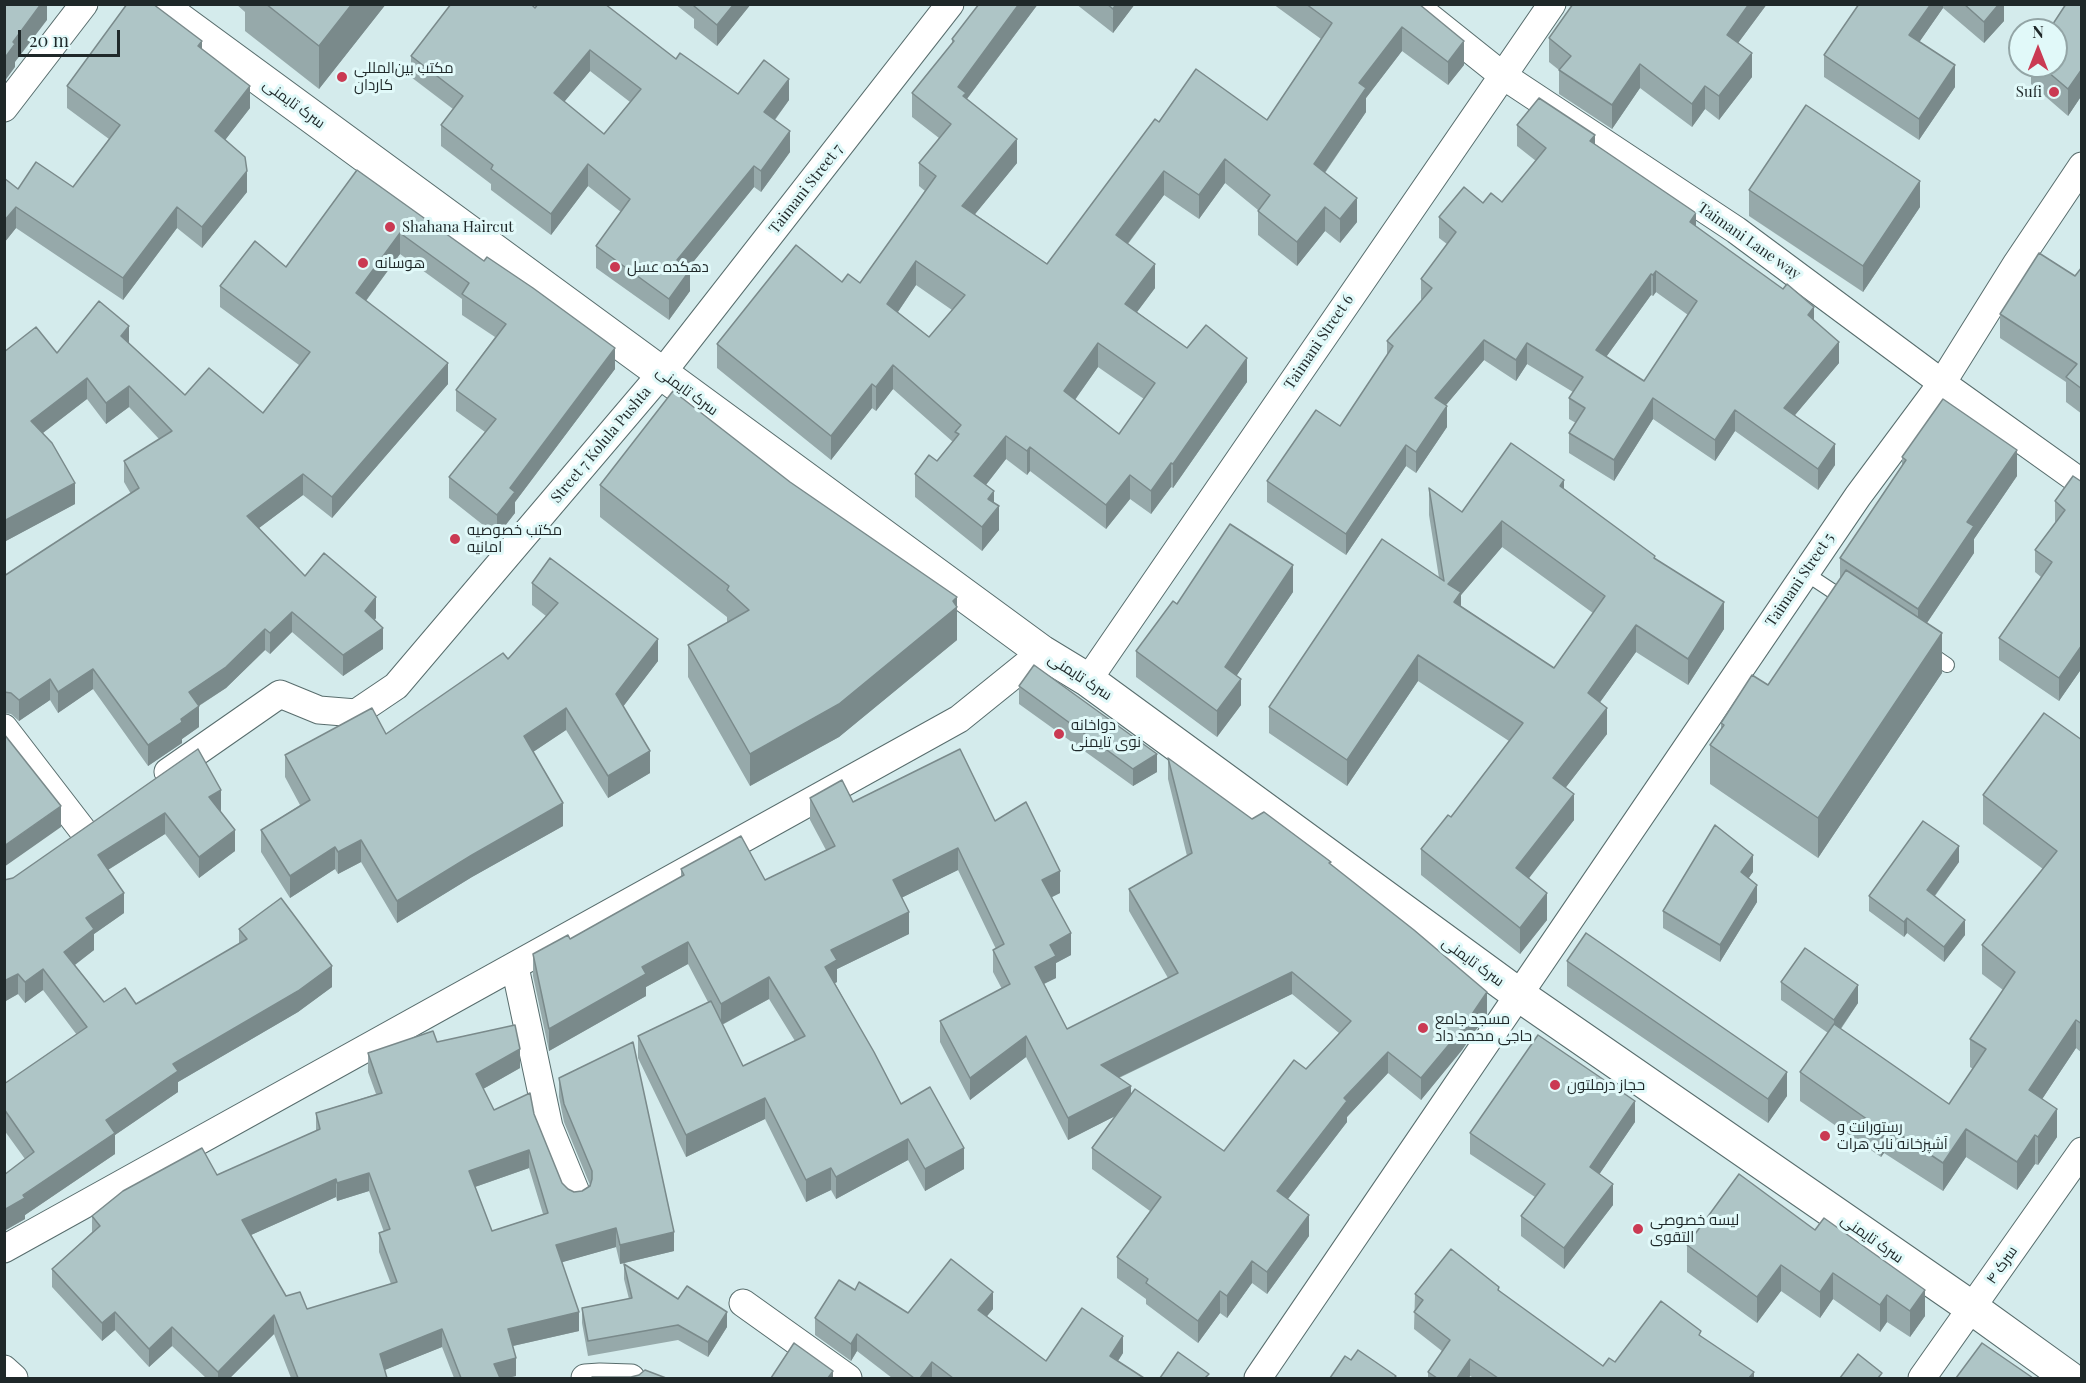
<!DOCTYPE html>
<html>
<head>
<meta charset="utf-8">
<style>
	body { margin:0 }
	#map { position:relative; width:2086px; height:1383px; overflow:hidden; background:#d4ebec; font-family:"Playfair Display",serif }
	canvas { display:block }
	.frame { position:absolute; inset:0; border:6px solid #1f2829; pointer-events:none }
	.north { position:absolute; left:2008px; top:18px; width:60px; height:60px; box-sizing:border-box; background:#e1f9f9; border:2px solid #93a5a6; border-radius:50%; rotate:0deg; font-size:16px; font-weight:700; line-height:24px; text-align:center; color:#1f2829 }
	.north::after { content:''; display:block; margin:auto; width:21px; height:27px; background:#ca3a53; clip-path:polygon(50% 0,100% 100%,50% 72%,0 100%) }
	.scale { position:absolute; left:18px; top:30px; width:102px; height:27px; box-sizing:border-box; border:3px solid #1f2829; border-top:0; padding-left:8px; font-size:18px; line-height:21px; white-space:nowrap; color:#1f2829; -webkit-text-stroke:4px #e1f9f9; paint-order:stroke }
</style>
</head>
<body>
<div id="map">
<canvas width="2086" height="1383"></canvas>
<div class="frame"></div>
<div class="north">N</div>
<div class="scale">20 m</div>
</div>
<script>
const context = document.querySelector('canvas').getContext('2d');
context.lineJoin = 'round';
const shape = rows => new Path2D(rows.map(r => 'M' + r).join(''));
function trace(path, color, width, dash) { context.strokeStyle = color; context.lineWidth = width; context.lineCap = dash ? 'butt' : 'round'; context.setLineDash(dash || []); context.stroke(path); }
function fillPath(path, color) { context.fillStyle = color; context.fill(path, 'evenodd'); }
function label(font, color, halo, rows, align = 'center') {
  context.font = font + ' "Playfair Display",Cairo,serif'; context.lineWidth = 6; context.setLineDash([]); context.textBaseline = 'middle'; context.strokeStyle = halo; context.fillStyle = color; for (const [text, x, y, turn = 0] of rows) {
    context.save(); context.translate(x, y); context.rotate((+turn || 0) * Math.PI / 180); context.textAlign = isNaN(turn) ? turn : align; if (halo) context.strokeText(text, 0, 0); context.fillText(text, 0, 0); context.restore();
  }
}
const service = shape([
	[1805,573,1846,600],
	[1928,652,1947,665]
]);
const minor = shape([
	[1413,4,1502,75,1736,230,1942,383,2082,483],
	[4,108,84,4],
	[1088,680,1552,4],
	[4,728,84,832],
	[168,772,280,694,319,710,356,713,396,686,662,373,950,4],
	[515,967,549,1127,577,1195],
	[4,1249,959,719,1042,652],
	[743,1303,848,1378],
	[4,1369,14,1378],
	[585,1378,600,1377,631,1378],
	[1258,1378,1858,496,1942,383,2017,263,2082,166],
	[1922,1378,2082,1151]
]);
const secondary = shape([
	[158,4,1042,652,1088,680,1519,995,1972,1308,2069,1378]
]);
trace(service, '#586d6d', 16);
trace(minor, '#586d6d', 29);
trace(secondary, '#586d6d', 35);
trace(service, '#fff', 14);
trace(minor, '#fff', 27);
trace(secondary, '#fff', 33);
fillPath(shape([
	[236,4,386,4,319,89,245,31,245,12],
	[675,4,751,4,717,46,694,28,694,19],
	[979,4,1038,4,967,99,1017,163,975,214,1047,264,1159,122,1267,120,1321,39,1273,4,1419,4,1464,65,1448,85,1402,51,1366,98,1366,112,1325,173,1357,222,1340,243,1325,231,1297,266,1258,235,1258,210,1225,183,1199,219,1164,195,1128,244,1155,288,1137,312,1187,348,1247,382,1173,488,1171,487,1151,514,1130,499,1106,529,1030,471,1027,475,1006,459,986,485,994,503,999,530,982,551,915,497,915,474,937,461,953,442,893,389,876,411,872,408,831,460,717,368,717,344,842,282,860,283,925,191,919,186,919,163,939,138,912,117,912,93,952,43,952,39],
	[916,285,952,310,929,337,898,312],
	[1098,367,1144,399,1119,434,1075,400],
	[1076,4,1135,4,1113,33],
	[1573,4,1767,4,1738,43,1752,77,1719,120,1705,109,1692,127,1640,88,1612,129,1559,94,1559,70,1549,62,1549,38],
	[1859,4,2004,4,2004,21,1984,43,1943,8,1919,42,1955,87,1919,140,1824,77,1824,55],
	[2082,4,2082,95,2068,116,2031,84,2031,66,2056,66],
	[605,6,676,59,738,94,789,100,775,120,790,152,761,192,754,187,688,268,690,291,669,320,596,268,596,246,621,212,588,186,551,235,491,190,491,184,441,146,441,125,453,109,411,77,411,56,535,8],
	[590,71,630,102,604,134,564,102],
	[202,50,250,108,225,140,247,192,202,248,177,228,123,300,16,228,4,243,18,189,73,187,109,139,67,108,67,86],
	[1517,125,1595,144,1814,321,1839,363,1795,415,1835,465,1818,490,1735,431,1715,461,1653,419,1614,481,1569,453,1569,433,1576,423,1569,419,1569,398,1573,392,1527,364,1516,381,1484,360,1446,405,1447,427,1416,473,1406,466,1346,555,1267,502,1267,481,1340,426,1387,356,1387,341,1422,300,1421,299,1421,279,1447,244,1439,238,1439,217,1483,203,1502,202,1536,161,1517,146],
	[1656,292,1688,315,1644,381,1606,357,1651,295,1653,296],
	[357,170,615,369,515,502,515,513,497,536,449,498,449,477,485,432,456,411,456,390,495,337,462,315,462,299,400,254,366,301,448,384,332,518,303,495,259,528,305,576,376,618,375,620,383,649,343,676,292,632,270,654,265,650,226,688,199,706,199,727,182,739,182,743,148,766,93,689,58,713,50,700,19,721,11,714,4,713,4,576,131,494,124,482,124,461,159,439,129,407,106,424,87,399,43,433,75,504,4,542,57,353,129,343,185,395,263,413,299,365,220,307,220,286,286,267],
	[1749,190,1920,207,1863,292,1749,216],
	[2082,267,2082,414,2066,402,2066,382,2000,338,2000,314,2075,276],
	[1902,457,2017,476,1974,539,1974,553,1927,623,1942,673,1818,858,1710,784,1710,745,1721,729,1721,723,1768,685,1840,580,1840,558,1902,465],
	[2082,482,2082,668,2059,701,1999,660,1999,638,2041,577,2035,572,2035,550,2055,524,2055,501],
	[600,485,957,629,957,640,839,737,750,786,688,677,688,645,727,623,727,617,600,517],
	[1429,488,1462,512,1564,489,1655,558,1724,629,1688,685,1636,652,1600,702,1607,734,1566,787,1574,820,1528,878,1547,920,1520,954,1421,875,1421,849,1451,817,1509,741,1418,681,1347,786,1269,733,1269,707,1439,578,1429,515],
	[1502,547,1593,613,1554,668,1461,606,1461,595],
	[532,583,658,661,623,706,650,773,608,798,566,730,533,752,563,826,472,877,397,923,361,862,338,874,335,869,290,898,261,852,261,830,300,805,285,777,285,755,386,734,508,659,546,616,532,605],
	[1293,592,1236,676,1241,705,1217,737,1136,677,1136,651,1177,604],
	[1019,686,1157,772,1133,786,1019,704],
	[2082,740,2082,1053,2076,1048,2042,1099,2057,1137,2038,1165,2035,1164,2017,1190,1966,1157,1943,1191,1884,1153,1881,1157,1800,1101,1800,1072,1828,1033,1781,1000,1781,982,1858,1003,1841,1029,1949,1104,1973,1069,1970,1067,1970,1039,2003,990,1982,974,1982,945,2043,869,1983,824,1983,795],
	[198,749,221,811,220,811,235,851,199,878,165,834,108,870,124,913,94,934,94,950,75,965,104,1002,136,1004,239,944,239,929,332,987,298,1012,178,1082,178,1092,115,1135,115,1154,25,1215,25,1219,4,1231,4,1175,25,1159,4,1130,4,1084,77,1035,43,990,25,1003,18,994,4,1002,4,880,13,878],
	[1168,758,1252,819,1331,865,1487,1014,1462,1050,1421,1100,1388,1073,1347,1117,1347,1122,1288,1199,1309,1236,1267,1294,1252,1283,1227,1318,1220,1313,1198,1343,1146,1304,1146,1299,1117,1278,1117,1257,1150,1211,1092,1169,1092,1148,1115,1116,1068,1140,1026,1057,970,1100,940,1042,940,1021,1002,989,993,972,993,950,996,949,958,870,901,898,909,934,837,969,837,982,835,983,901,1104,964,1169,925,1191,908,1160,836,1199,831,1190,806,1202,765,1119,686,1157,638,1058,638,1036,708,1002,688,964,646,987,646,996,549,1051,533,976,533,954,570,939,681,877,681,869,765,880,826,850,810,820,810,798,853,802,995,821,1060,893,1052,897,1071,955,1056,963,1056,978,1044,984,1067,1029,1168,978,1129,911,1129,889,1187,856,1168,779],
	[1292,994,1339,1033,1306,1069,1224,1151,1131,1094,1119,1078],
	[769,999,795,1041,743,1066,722,1025],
	[1959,862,1935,896,1965,935,1944,962,1907,933,1904,937,1869,911,1869,896],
	[1753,872,1748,878,1757,902,1720,962,1663,928,1663,911],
	[1567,961,1787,1096,1768,1123,1567,986],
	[437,1042,520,1068,483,1089,494,1110,534,1114,562,1183,568,1189,574,1192,582,1191,590,1185,564,1122,559,1097,559,1078,674,1251,620,1264,616,1247,562,1262,579,1331,513,1346,516,1376,507,1378,454,1378,442,1347,384,1370,387,1378,291,1378,274,1334,230,1378,206,1378,172,1346,149,1367,115,1330,102,1341,52,1287,52,1269,92,1232,92,1216,217,1175,316,1131,316,1113,376,1094,368,1072,368,1053],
	[529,1168,543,1214,492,1231,475,1187],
	[369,1191,384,1232,379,1233,379,1252,391,1284,307,1309,286,1296,251,1235,336,1197,337,1201],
	[1635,1122,1599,1174,1613,1205,1564,1269,1521,1236,1521,1216,1535,1197,1470,1154,1470,1133],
	[1739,1174,1925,1316,1910,1337,1887,1322,1880,1332,1833,1299,1820,1318,1781,1291,1757,1323,1687,1272,1687,1245],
	[624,1264,678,1299,727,1327,708,1357,678,1340,588,1356,582,1323,582,1308,629,1299,624,1279],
	[855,1290,908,1313,993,1309,987,1316,1046,1361,1123,1353,1118,1361,1144,1378,892,1378,857,1351,851,1361,815,1335,815,1318],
	[1499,1291,1603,1366,1701,1337,1754,1378,1474,1378,1470,1376,1469,1378,1428,1378,1428,1372,1442,1351,1414,1329,1415,1294]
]), '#96a9aa');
fillPath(shape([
	[41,4,47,4,47,20,15,62,15,67,4,82,4,59,13,42],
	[352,4,386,4,319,89,319,46],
	[734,4,751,4,717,46,717,25],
	[1019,4,1038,4,966,100,958,87],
	[1116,4,1135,4,1113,33,1113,9],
	[1749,4,1767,4,1727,58,1727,35],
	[1931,4,1943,4,1943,8,1909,57,1909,35],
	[1999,4,2004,4,2004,21,1984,43,1984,22],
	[1402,27,1402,51,1366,98,1366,112,1314,188,1314,164,1359,83],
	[202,41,202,62,198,46],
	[1464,41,1464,65,1448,85,1448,62],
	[590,50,590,71,554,114,554,93],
	[1752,53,1752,77,1719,120,1719,96],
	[1640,64,1640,88,1612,129,1612,105],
	[1955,65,1955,87,1919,140,1919,119],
	[2082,69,2082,95,2068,116,2068,89],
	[789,79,789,100,764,134,764,112],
	[250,86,250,108,215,153,215,131],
	[1705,86,1705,109,1692,127,1692,104],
	[790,131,790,152,761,192,761,171],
	[1595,135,1595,155,1590,141],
	[1017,139,1017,163,962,230,962,206],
	[1225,159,1225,183,1199,219,1199,195],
	[588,164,588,186,551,235,551,214],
	[754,166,754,187,677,282,677,260],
	[247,171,247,192,202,248,202,227],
	[1164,171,1164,195,1116,259,1116,235],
	[1920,181,1920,207,1863,292,1863,266],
	[1357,198,1357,222,1340,243,1340,219],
	[16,207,16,228,4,243,4,221],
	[177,207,177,228,123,300,123,278],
	[1325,207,1325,231,1297,266,1297,242],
	[1696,213,1696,234,1690,222],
	[400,233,400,254,356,314,356,293],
	[916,261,916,285,887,328,887,304],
	[1155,264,1155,288,1125,328,1125,304],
	[690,270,690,291,669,320,669,299],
	[1656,271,1656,292,1653,296,1653,275],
	[1651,274,1651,295,1596,371,1596,350],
	[1814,307,1814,328,1808,315],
	[129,326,129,347,121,336],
	[1484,340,1484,360,1435,418,1435,398],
	[1839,342,1839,363,1784,428,1784,408],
	[1098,343,1098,367,1064,415,1064,391],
	[1527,343,1527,364,1516,381,1516,360],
	[615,348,615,369,515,502,515,513,497,536,497,515,510,488],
	[1247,358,1247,382,1173,488,1173,464],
	[448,363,448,384,332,518,332,497],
	[893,365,893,389,876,411,876,387],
	[87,378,87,399,31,442,31,421],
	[872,384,872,408,831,460,831,436],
	[129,386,129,407,106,424,106,403],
	[1653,398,1653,419,1614,481,1614,460],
	[1447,406,1447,427,1416,473,1416,452],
	[1735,410,1735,431,1715,461,1715,440],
	[1006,436,1006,459,974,500,974,476],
	[1835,444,1835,465,1818,490,1818,469],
	[1406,445,1406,466,1346,555,1346,534],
	[1030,447,1030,471,1027,475,1027,451],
	[2017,450,2017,476,1974,539,1974,553,1918,636,1918,609,1967,522],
	[1171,463,1171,487,1151,514,1151,491],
	[303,474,303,495,247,537,247,516],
	[1130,475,1130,499,1106,529,1106,505],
	[1564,480,1564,506,1560,486],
	[75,483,75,504,4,542,4,521],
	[994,491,994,513,999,506,999,530,982,551,982,527,988,499],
	[1502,521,1502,547,1461,595,1461,618,1448,584],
	[1293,565,1293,592,1225,693,1225,667],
	[376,597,376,618,365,632,365,611],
	[957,597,957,640,839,737,750,786,750,754],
	[1724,602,1724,629,1688,685,1688,659],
	[292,612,292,632,270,654,270,633],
	[1636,625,1636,652,1588,719,1588,693],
	[383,628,383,649,343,676,343,655],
	[265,629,265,650,226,688,189,712,189,692],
	[1942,633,1942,673,1818,858,1818,818],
	[658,639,658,661,616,716,616,694],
	[2082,645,2082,668,2059,701,2059,678],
	[1418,655,1418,681,1347,786,1347,760],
	[93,669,93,689,58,713,58,692],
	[50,679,50,700,19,721,19,700],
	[1241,679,1241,705,1217,737,1217,711],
	[199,706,199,727,182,739,182,743,148,766,148,745,181,719],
	[566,708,566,730,524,758,524,736],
	[1607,708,1607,734,1553,804,1553,778],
	[650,751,650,773,608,798,608,776],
	[1157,754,1157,772,1133,786,1133,769],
	[221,790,221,811,209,818,209,797],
	[1574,794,1574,820,1516,895,1516,868],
	[563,803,563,826,472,877,397,923,397,901,472,855],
	[61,806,61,827,4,867,4,846],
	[165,813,165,834,98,876,98,855],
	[235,830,235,851,199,878,199,857],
	[361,840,361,862,338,874,338,852],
	[1959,846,1959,862,1927,906,1927,890],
	[335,847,335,869,290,898,290,876],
	[958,848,958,870,893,902,893,880],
	[1753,855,1753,872,1741,889,1741,872],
	[1060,871,1060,893,1042,902,1042,880],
	[1757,885,1757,902,1720,962,1720,945],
	[124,893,124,913,94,934,94,950,64,973,64,952,86,918],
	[1547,893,1547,920,1520,954,1520,928],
	[909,912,909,934,837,969,837,982,825,988,825,967,831,950],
	[1907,918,1907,933,1904,937,1904,922],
	[1965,920,1965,935,1944,962,1944,947],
	[1071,933,1071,955,1056,963,1056,978,1035,988,1035,967,1050,945],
	[688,942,688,964,646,987,646,996,549,1051,549,1029,642,967],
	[332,966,332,987,298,1012,178,1082,178,1092,115,1135,115,1154,25,1215,25,1219,4,1231,4,1210,23,1195,106,1120,173,1064],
	[43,969,43,990,25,1003,25,982],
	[1292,972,1292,994,1101,1086,1101,1065],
	[18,974,18,994,4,1002,4,981],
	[769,977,769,999,721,1025,721,1004],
	[1858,985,1858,1003,1834,1038,1834,1020],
	[1487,992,1487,1014,1462,1050,1421,1100,1421,1078],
	[2076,1020,2076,1048,2029,1119,2029,1090],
	[1026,1036,1026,1057,970,1100,970,1078],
	[520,1049,520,1068,476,1093,476,1074],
	[1388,1052,1388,1073,1347,1117,1347,1122,1277,1213,1277,1191,1344,1098],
	[1787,1072,1787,1096,1768,1123,1768,1099],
	[1131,1086,1131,1108,1068,1140,1068,1118],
	[765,1098,765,1119,686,1157,686,1135],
	[1635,1101,1635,1122,1590,1188,1590,1167],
	[2057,1109,2057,1137,2038,1165,2038,1137],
	[1884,1124,1884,1153,1881,1157,1881,1129],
	[1966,1129,1966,1157,1943,1191,1943,1163],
	[2035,1135,2035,1164,2017,1190,2017,1162],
	[908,1139,908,1160,836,1199,836,1177],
	[964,1148,964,1169,925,1191,925,1169],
	[529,1150,529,1168,469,1189,469,1171],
	[831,1168,831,1190,806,1202,806,1180],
	[369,1173,369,1191,337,1201,337,1183],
	[336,1179,336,1197,242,1239,242,1220],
	[1613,1184,1613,1205,1564,1269,1564,1248],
	[1309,1215,1309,1236,1267,1294,1267,1272],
	[616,1228,616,1247,556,1264,556,1245],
	[674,1232,674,1251,620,1264,620,1245],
	[1252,1261,1252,1283,1227,1318,1227,1296],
	[1781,1265,1781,1291,1757,1323,1757,1297],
	[1833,1273,1833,1299,1820,1318,1820,1292],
	[1925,1290,1925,1316,1910,1337,1910,1311],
	[1220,1291,1220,1313,1198,1343,1198,1321],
	[993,1292,993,1309,978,1327,978,1310],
	[1887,1295,1887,1322,1880,1332,1880,1305],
	[115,1312,115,1330,102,1341,102,1323],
	[579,1312,579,1331,508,1347,508,1329],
	[727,1312,727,1327,708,1357,708,1342],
	[274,1315,274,1334,230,1378,218,1378,218,1372],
	[172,1327,172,1346,149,1367,149,1349],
	[442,1329,442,1347,380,1372,380,1354],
	[857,1334,857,1351,851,1361,851,1344],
	[1123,1336,1123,1353,1110,1373,1110,1356],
	[516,1358,516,1376,507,1378,494,1378,494,1364],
	[1470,1359,1470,1376,1469,1378,1457,1378],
	[932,1362,932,1378,920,1378],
	[833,1371,833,1378,828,1378],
	[1754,1372,1754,1378,1749,1378]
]), '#7a8a8b');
const building = shape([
	[4,4,41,4,13,42,15,44,4,59,4,4],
	[127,4,153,4,202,41,198,46,250,86,215,131,245,157,247,171,202,227,177,207,123,278,16,207,4,221,4,178,18,189,36,162,73,187,120,125,67,86,127,4],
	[266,4,352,4,319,46,266,4],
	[451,4,531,4,535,8,538,4,605,4,676,59,680,53,738,94,764,60,789,79,764,112,790,131,761,171,754,166,677,260,690,270,669,299,596,246,630,199,588,164,551,214,491,169,493,165,441,125,463,96,411,56,451,4],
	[590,50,641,89,604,134,554,93,590,50],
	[695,4,734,4,717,25,694,6,695,4],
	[979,4,1019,4,958,87,966,93,963,96,1017,139,962,206,1047,264,1155,119,1159,122,1196,69,1267,120,1332,23,1306,4,1419,4,1464,41,1448,62,1402,27,1359,83,1366,88,1314,164,1357,198,1340,219,1325,207,1297,242,1258,211,1270,195,1225,159,1199,195,1164,171,1116,235,1155,264,1125,304,1187,348,1206,325,1247,358,1173,464,1171,463,1151,491,1130,475,1106,505,1030,447,1027,451,1006,436,974,476,994,491,988,499,999,506,982,527,915,474,929,455,937,461,959,434,955,432,961,425,893,365,876,387,872,384,831,436,717,344,796,245,842,282,848,274,860,283,936,176,919,163,951,124,912,93,954,41,952,39,979,4],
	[916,261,965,295,929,337,887,304,916,261],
	[1098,343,1155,383,1119,434,1064,391,1098,343],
	[1107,4,1116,4,1113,9,1107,4],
	[1573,4,1749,4,1727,35,1752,53,1719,96,1705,86,1692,104,1640,64,1612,105,1559,70,1571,56,1549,38,1573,4],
	[1859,4,1931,4,1909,35,1955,65,1919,119,1824,55,1859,4],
	[1964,4,1999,4,1984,22,1964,4],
	[2066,4,2082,4,2082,69,2068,89,2041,66,2056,66,2056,30,2049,30,2066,4],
	[1539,98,1595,135,1590,141,1696,213,1690,222,1783,289,1787,284,1814,307,1808,315,1839,342,1784,408,1835,444,1818,469,1735,410,1715,440,1653,398,1614,460,1569,433,1585,408,1569,398,1583,377,1527,343,1516,360,1484,340,1435,398,1447,406,1416,452,1406,445,1346,534,1267,481,1316,410,1340,426,1393,346,1387,341,1432,288,1421,279,1456,232,1439,217,1464,187,1483,203,1491,193,1502,202,1546,148,1517,125,1539,98],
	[1656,271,1697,301,1644,381,1596,350,1651,274,1653,275,1656,271],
	[1806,105,1920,181,1863,266,1749,190,1806,105],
	[357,170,484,261,487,257,533,288,615,348,510,488,515,492,497,515,449,477,496,419,456,390,506,324,462,294,469,283,400,233,356,293,448,363,332,497,303,474,247,516,305,576,324,553,376,597,365,611,383,628,343,655,292,612,270,633,265,629,226,667,189,692,199,706,181,719,182,722,148,745,93,669,58,692,50,679,19,700,11,693,4,692,4,576,139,488,124,461,172,431,129,386,106,403,87,378,31,421,52,443,75,483,4,521,4,352,36,327,57,353,99,301,129,326,121,336,185,395,209,368,263,413,310,352,220,286,255,241,286,267,357,170],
	[2039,253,2075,276,2082,267,2082,389,2066,377,2077,364,2000,314,2039,253],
	[673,391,790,482,957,597,953,601,957,607,839,704,750,754,688,645,749,610,727,590,729,586,600,485,673,391],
	[1943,399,2017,450,1967,522,1974,526,1918,609,1840,558,1906,460,1902,457,1943,399],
	[1511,443,1564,480,1560,486,1655,556,1654,558,1724,602,1688,659,1636,625,1588,693,1607,708,1553,778,1574,794,1516,868,1547,893,1520,928,1421,849,1448,815,1451,817,1523,723,1418,655,1347,760,1269,707,1382,539,1444,581,1429,488,1462,512,1511,443],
	[1502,521,1605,596,1554,668,1454,602,1461,592,1448,584,1502,521],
	[2073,476,2082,482,2082,645,2059,678,1999,638,2052,562,2035,550,2065,510,2055,501,2073,476],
	[1230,524,1293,565,1225,667,1241,679,1217,711,1136,651,1173,601,1177,604,1230,524],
	[550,558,658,639,616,694,650,751,608,776,566,708,524,736,563,803,472,855,397,901,361,840,338,852,335,847,290,876,261,830,310,800,285,755,372,708,386,734,503,653,508,659,558,603,532,583,550,558],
	[1846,570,1942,633,1818,818,1710,745,1724,725,1721,723,1752,675,1768,685,1846,570],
	[1034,665,1157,754,1133,769,1019,686,1034,665],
	[2044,713,2082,740,2082,1024,2076,1020,2029,1090,2057,1109,2038,1137,2035,1135,2017,1162,1966,1129,1943,1163,1884,1124,1881,1129,1800,1072,1834,1024,1949,1104,1986,1049,1970,1039,2015,972,1982,945,2057,851,1983,795,2044,713],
	[4,734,61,806,4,846,4,734],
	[198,749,221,790,209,797,235,830,199,857,165,813,98,855,124,893,86,918,94,929,64,952,104,1002,125,988,136,1004,247,939,239,929,281,898,332,966,298,991,173,1064,178,1071,106,1120,115,1133,23,1195,25,1198,4,1210,4,1175,34,1152,4,1109,4,1084,87,1027,43,969,25,982,18,974,4,981,4,880,13,878,198,749],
	[960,749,995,821,1026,802,1060,871,1042,880,1071,933,1050,945,1056,956,1035,967,1067,1029,1178,973,1129,889,1192,853,1168,758,1252,819,1264,812,1331,862,1329,863,1414,930,1487,992,1462,1029,1421,1078,1388,1052,1344,1098,1347,1101,1277,1191,1309,1215,1267,1272,1252,1261,1227,1296,1220,1291,1198,1321,1146,1283,1148,1279,1117,1257,1161,1197,1092,1148,1135,1089,1224,1151,1294,1060,1306,1069,1351,1021,1292,972,1101,1065,1131,1086,1068,1118,1026,1036,970,1078,940,1021,1010,984,993,950,1004,944,958,848,893,880,909,912,831,950,837,960,825,967,874,1052,901,1104,930,1087,964,1148,925,1169,908,1139,836,1177,831,1168,806,1180,765,1098,686,1135,638,1036,711,1001,743,1066,805,1036,769,977,721,1004,688,942,642,967,646,974,549,1029,533,954,568,935,570,939,684,875,681,869,741,836,765,880,835,846,810,798,842,780,853,802,960,749],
	[1923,821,1959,846,1927,890,1965,920,1944,947,1907,918,1904,922,1869,896,1923,821],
	[1715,825,1753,855,1741,872,1757,885,1720,945,1663,911,1715,825],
	[1586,933,1787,1072,1768,1099,1567,961,1586,933],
	[1805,948,1858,985,1834,1020,1781,982,1805,948],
	[515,1025,520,1049,476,1074,494,1110,530,1093,534,1114,562,1183,568,1189,574,1192,582,1191,590,1186,592,1179,592,1171,564,1104,559,1078,633,1042,674,1232,620,1245,616,1228,556,1245,579,1312,508,1329,516,1358,494,1364,500,1378,461,1378,442,1329,380,1354,387,1378,298,1378,274,1315,218,1372,172,1327,149,1349,115,1312,102,1323,52,1269,100,1226,92,1216,123,1191,202,1148,217,1175,320,1129,316,1113,382,1093,368,1053,433,1031,437,1042,515,1025],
	[529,1150,548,1213,492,1231,469,1171,529,1150],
	[369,1173,390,1229,379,1233,397,1282,307,1309,300,1292,286,1296,242,1220,336,1179,337,1183,369,1173],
	[1538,1035,1635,1101,1590,1167,1613,1184,1564,1248,1521,1216,1545,1184,1470,1133,1538,1035],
	[1739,1174,1815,1230,1824,1218,1925,1290,1910,1311,1887,1295,1880,1305,1833,1273,1820,1292,1781,1265,1757,1297,1687,1245,1739,1174],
	[1451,1249,1499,1287,1498,1290,1603,1366,1609,1358,1615,1362,1661,1301,1701,1331,1699,1335,1754,1372,1749,1378,1498,1378,1470,1359,1457,1378,1437,1378,1428,1372,1450,1340,1414,1312,1423,1300,1415,1294,1451,1249],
	[951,1259,993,1292,978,1310,1046,1361,1082,1308,1123,1336,1110,1356,1144,1378,953,1378,932,1362,920,1378,914,1378,857,1334,851,1344,815,1318,839,1280,855,1290,859,1282,908,1313,951,1259],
	[624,1264,678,1299,687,1286,727,1312,708,1342,678,1325,588,1341,582,1308,632,1298,624,1264],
	[794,1343,833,1371,828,1378,771,1378,794,1343],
	[1982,1343,2033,1378,1956,1378,1982,1343],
	[1358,1350,1396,1376,1394,1378,1330,1378,1345,1356,1351,1360,1358,1350],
	[1178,1352,1209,1374,1205,1378,1160,1378,1178,1352],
	[1858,1354,1882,1373,1878,1378,1840,1378,1858,1354],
	[645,1370,666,1378,592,1378,592,1377,631,1377,639,1375,645,1370]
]);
fillPath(building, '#aec5c6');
trace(building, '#7a8a8b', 1.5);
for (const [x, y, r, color] of [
	[342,77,6,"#ca3a53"],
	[2054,92,6,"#ca3a53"],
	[390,227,6,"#ca3a53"],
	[363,263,6,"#ca3a53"],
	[615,267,6,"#ca3a53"],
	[455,539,6,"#ca3a53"],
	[1059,734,6,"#ca3a53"],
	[1423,1028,6,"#ca3a53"],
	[1555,1085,6,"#ca3a53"],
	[1825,1136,6,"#ca3a53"],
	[1638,1229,6,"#ca3a53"]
]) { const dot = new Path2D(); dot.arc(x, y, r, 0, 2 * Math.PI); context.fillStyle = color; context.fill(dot); trace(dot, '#e1f9f9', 2); }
label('15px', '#1f2829', '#e1f9f9', [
	["مکتب بین‌المللی",354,68],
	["کاردان",354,85],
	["Sufi",2042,92,"right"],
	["Shahana Haircut",402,227],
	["هوسانه",375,263],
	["دهکده عسل",627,267],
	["مکتب خصوصیه",467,530],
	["امانیه",467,547],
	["دواخانه",1071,725],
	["نوی تایمنی",1071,742],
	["مسجد جامع",1435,1019],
	["حاجی محمد داد",1435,1036],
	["حجاز درملتون",1567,1085],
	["رستورانت و",1837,1127],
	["آشپزخانه ناب هرات",1837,1144],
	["لیسه خصوصی",1650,1220],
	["التقوی",1650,1237]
], 'left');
label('15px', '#1f2829', '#e1f9f9', [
	["سرک تایمنی",294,104,36],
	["Taimani Street 7",806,189,-52],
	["Taimani Lane way",1749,241,35],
	["Taimani Street 6",1319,342,-56],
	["سرک تایمنی",687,391,36],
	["Street 7 Kolula Pushta",601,445,-50],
	["Taimani Street 5",1800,580,-56],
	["سرک تایمنی",1080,677,33],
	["سرک تایمنی",1473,962,36],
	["سرک تایمنی",1872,1239,35],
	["سرک ۴",2002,1265,-55]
]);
</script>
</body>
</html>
